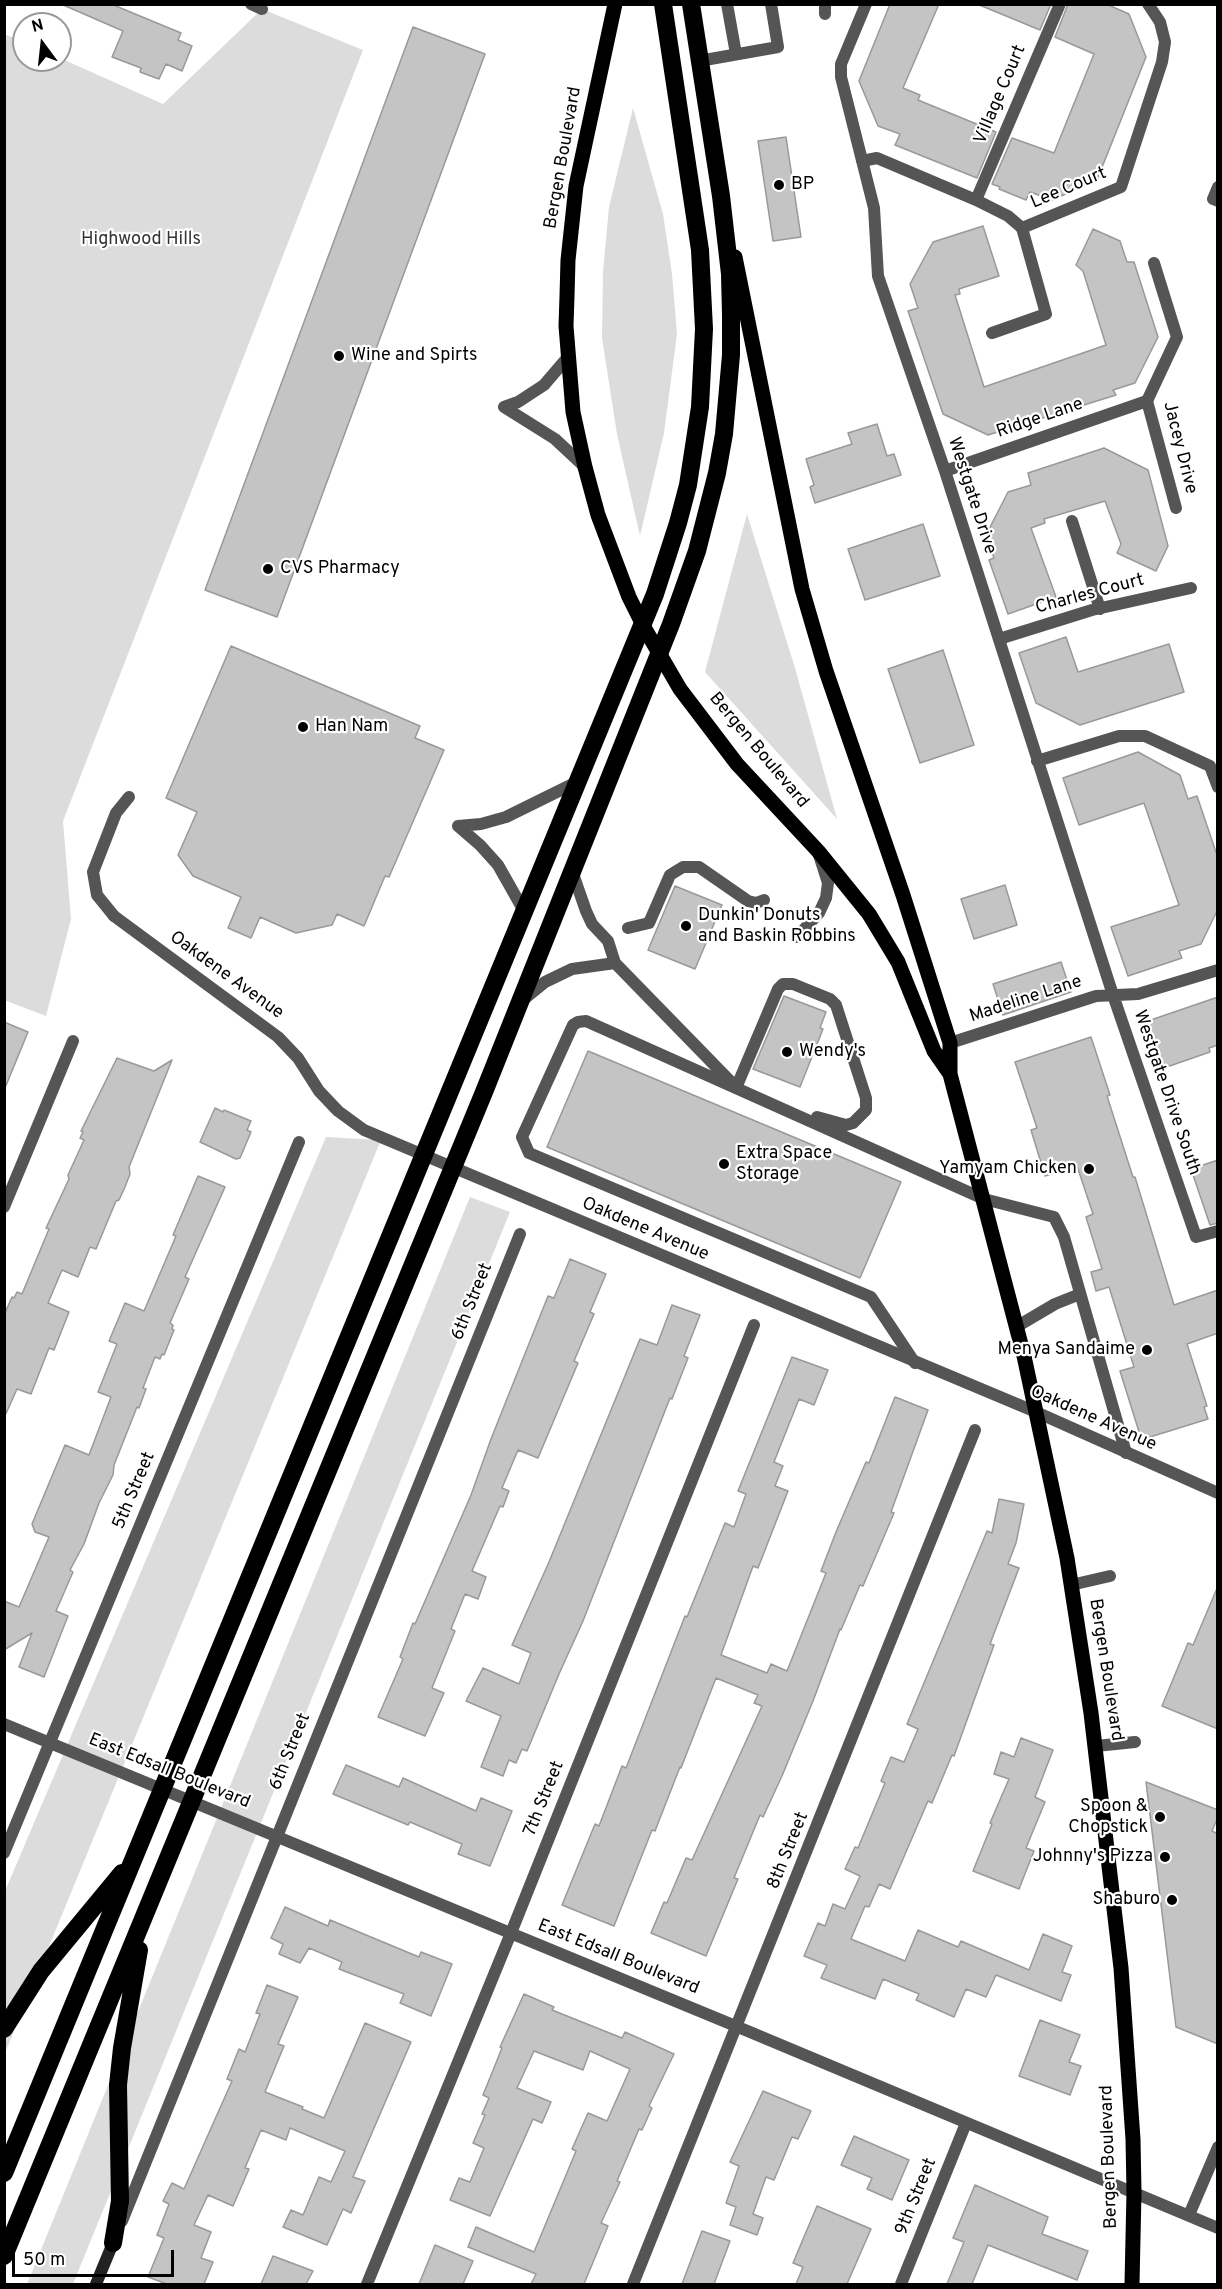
<!DOCTYPE html>
<html>
<head>
<meta charset="utf-8">
<style>
	body { margin:0 }
	#map { position:relative; width:1222px; height:2289px; overflow:hidden; background:#fff; font-family:Overpass,sans-serif }
	canvas { display:block }
	.frame { position:absolute; inset:0; border:6px solid #000; pointer-events:none }
	.north { position:absolute; left:12px; top:12px; width:60px; height:60px; box-sizing:border-box; background:#fff; border:2px solid #999; border-radius:50%; rotate:345deg; font-size:16px; font-weight:700; line-height:24px; text-align:center; color:#000 }
	.north::after { content:''; display:block; margin:auto; width:21px; height:27px; background:#000; clip-path:polygon(50% 0,100% 100%,50% 72%,0 100%) }
	.scale { position:absolute; left:12px; top:2250px; width:162px; height:27px; box-sizing:border-box; border:3px solid #000; border-top:0; padding-left:8px; font-size:18px; line-height:21px; white-space:nowrap; color:#000; -webkit-text-stroke:4px #fff; paint-order:stroke }
</style>
</head>
<body>
<div id="map">
<canvas width="1222" height="2289"></canvas>
<div class="frame"></div>
<div class="north">N</div>
<div class="scale">50 m</div>
</div>
<script>
const context = document.querySelector('canvas').getContext('2d');
context.lineJoin = 'round';
function fillPath(path, color) { context.fillStyle = color; context.fill(path, 'evenodd'); }
const shape = rows => new Path2D(rows.map(r => 'M' + r).join(''));
function trace(path, color, width, dash) { context.strokeStyle = color; context.lineWidth = width; context.lineCap = dash ? 'butt' : 'round'; context.setLineDash(dash || []); context.stroke(path); }
function label(font, color, halo, rows, align = 'center') {
  context.font = font + ' Overpass,sans-serif'; context.lineWidth = 4.5; context.setLineDash([]); context.textBaseline = 'middle'; context.strokeStyle = halo; context.fillStyle = color; for (const [text, x, y, turn = 0] of rows) {
    context.save(); context.translate(x, y); context.rotate((+turn || 0) * Math.PI / 180); context.textAlign = isNaN(turn) ? turn : align; if (halo) context.strokeText(text, 0, 0); context.fillText(text, 0, 0); context.restore();
  }
}
fillPath(shape([
	[262,9,363,50,63,821,71,919,46,1016,4,1000,4,34,24,42,24,60,60,60,60,58,163,104],
	[633,108,663,214,672,274,677,334,664,433,640,536,617,434,602,338,603,272,609,207],
	[747,514,795,668,837,819,705,672],
	[326,1137,381,1140,5,2053,5,1891],
	[470,1197,510,1212,73,2284,27,2284]
]), '#dcdcdc');
const building = shape([
	[61,4,111,4,181,33,178,40,192,46,182,71,166,64,159,79,140,72,141,68,112,57,123,31,61,4],
	[890,4,939,4,903,88,920,95,918,100,996,132,977,178,895,145,900,134,878,126,859,81,890,4],
	[977,4,1051,4,1040,30,977,4],
	[1068,4,1106,4,1129,14,1146,57,1097,180,1052,200,1030,192,1026,200,999,189,1000,187,992,184,1012,138,1054,153,1094,54,1055,37,1068,4],
	[413,27,485,54,277,617,205,590,413,27],
	[786,137,801,237,773,241,758,141,786,137],
	[983,226,999,276,959,289,960,294,955,295,984,387,1106,345,1083,271,1076,265,1093,229,1120,241,1127,262,1134,262,1158,337,1135,383,1113,390,1116,395,988,435,943,414,908,311,918,308,910,284,933,242,983,226],
	[877,424,887,456,894,454,901,475,815,503,810,487,814,485,806,459,852,444,848,433,877,424],
	[1104,448,1148,470,1168,546,1156,571,1117,553,1121,544,1105,501,1044,519,1045,523,1031,528,1056,597,1008,614,989,560,994,558,986,535,1008,492,1031,485,1028,473,1104,448],
	[923,524,940,576,865,600,848,549,923,524],
	[1066,637,1078,672,1169,644,1184,692,1080,725,1036,703,1019,653,1066,637],
	[231,646,420,726,415,738,444,750,389,877,385,876,364,926,337,914,332,925,296,933,260,917,251,938,228,928,241,897,193,876,178,855,197,812,166,798,231,646],
	[943,650,974,745,920,763,888,669,943,650],
	[1138,752,1180,775,1188,799,1197,796,1218,858,1218,909,1201,944,1179,951,1182,958,1128,976,1111,927,1179,905,1144,803,1079,825,1063,778,1138,752],
	[1005,885,1017,925,974,939,961,899,1005,885],
	[675,886,722,905,695,969,648,950,675,886],
	[1061,962,1071,992,1003,1015,993,984,1061,962],
	[784,996,826,1012,820,1028,823,1029,800,1087,753,1069,784,996],
	[1218,997,1218,1045,1209,1048,1210,1052,1158,1070,1142,1023,1218,997],
	[4,1022,28,1032,5,1088,4,1088,4,1022],
	[1091,1037,1110,1095,1107,1096,1133,1177,1135,1177,1174,1305,1218,1290,1218,1333,1187,1344,1207,1406,1204,1407,1208,1419,1150,1437,1140,1435,1120,1371,1134,1367,1109,1287,1096,1291,1091,1272,1102,1269,1086,1217,1093,1214,1077,1166,1045,1176,1031,1130,1037,1128,1015,1062,1091,1037],
	[588,1051,901,1182,860,1278,547,1147,588,1051],
	[117,1058,154,1071,172,1060,129,1167,130,1174,125,1187,119,1200,116,1201,96,1249,90,1247,78,1277,62,1270,48,1303,69,1312,54,1350,49,1348,31,1394,17,1389,4,1418,4,1315,12,1297,14,1298,17,1292,22,1294,49,1229,46,1228,69,1179,68,1175,84,1140,80,1138,83,1132,81,1131,117,1058],
	[215,1108,223,1112,224,1110,251,1121,247,1130,251,1132,240,1158,236,1159,200,1142,215,1108],
	[1218,1160,1218,1223,1210,1225,1191,1169,1218,1160],
	[198,1176,225,1187,185,1277,189,1279,170,1323,173,1325,172,1329,174,1330,164,1355,162,1354,160,1359,155,1357,143,1388,146,1389,139,1408,137,1407,114,1465,113,1475,99,1503,84,1544,70,1570,73,1572,56,1611,68,1616,44,1677,19,1667,32,1633,4,1650,4,1601,19,1607,49,1537,35,1532,32,1524,65,1445,89,1455,111,1397,98,1392,117,1344,109,1341,125,1303,144,1311,176,1236,173,1235,198,1176],
	[570,1259,606,1274,590,1312,594,1314,574,1361,578,1363,538,1458,518,1450,502,1488,509,1491,503,1507,500,1506,472,1571,486,1577,478,1599,465,1594,451,1629,455,1631,432,1688,444,1693,425,1736,378,1717,403,1659,400,1657,413,1623,415,1624,471,1495,491,1439,548,1296,554,1298,570,1259],
	[672,1305,700,1315,684,1356,688,1358,672,1399,670,1398,583,1621,559,1674,527,1751,522,1749,516,1763,509,1760,503,1776,481,1767,501,1716,466,1701,483,1668,519,1684,531,1653,512,1645,549,1562,640,1339,657,1345,672,1305],
	[792,1357,828,1370,814,1405,799,1399,774,1462,783,1466,775,1486,788,1491,758,1568,753,1566,721,1655,767,1673,771,1664,787,1671,826,1573,821,1571,836,1532,866,1462,869,1463,895,1397,928,1410,891,1512,894,1513,863,1586,860,1585,841,1630,840,1629,813,1701,782,1776,763,1817,760,1815,734,1878,738,1879,706,1956,651,1933,664,1902,667,1903,686,1858,692,1860,762,1706,754,1703,758,1695,716,1678,681,1768,680,1767,655,1831,652,1830,614,1926,562,1905,595,1824,599,1826,622,1766,626,1768,685,1616,687,1617,725,1523,734,1527,746,1494,738,1491,792,1357],
	[999,1499,1024,1504,1016,1543,1008,1564,1019,1568,990,1644,994,1645,954,1756,952,1755,932,1803,928,1801,890,1889,879,1884,869,1907,865,1906,851,1939,905,1961,918,1930,958,1947,961,1941,1029,1970,1043,1934,1072,1946,1062,1972,1071,1975,1061,2001,996,1975,986,1997,966,1989,954,2017,916,2000,919,1994,883,1979,875,1999,821,1978,827,1965,804,1956,818,1923,825,1926,833,1904,845,1909,860,1876,845,1869,855,1847,858,1848,885,1783,881,1781,891,1757,904,1762,918,1729,907,1724,987,1531,992,1533,999,1499],
	[1218,1586,1218,1729,1162,1706,1188,1643,1193,1645,1218,1586],
	[1021,1738,1053,1750,1035,1797,1045,1802,1026,1848,1034,1851,1019,1889,973,1871,992,1824,990,1823,1009,1779,994,1774,1001,1752,1014,1757,1021,1738],
	[346,1765,399,1787,403,1778,476,1811,481,1798,512,1811,490,1866,458,1854,462,1844,410,1822,408,1825,333,1794,346,1765],
	[1146,1782,1218,1810,1218,1817,1212,1831,1218,1834,1218,2044,1176,2027,1146,1782],
	[285,1907,328,1926,330,1920,419,1957,421,1952,452,1964,431,2016,400,2003,404,1994,339,1969,342,1962,309,1948,300,1963,279,1954,283,1944,271,1938,285,1907],
	[267,1985,298,1997,278,2044,284,2046,265,2092,303,2107,302,2109,324,2118,365,2023,411,2042,353,2177,365,2181,351,2213,343,2209,327,2245,283,2227,291,2210,303,2215,319,2177,331,2182,345,2151,290,2128,286,2140,261,2130,245,2168,249,2169,233,2206,208,2195,194,2225,211,2232,201,2258,213,2262,204,2284,167,2284,148,2277,164,2238,157,2235,169,2204,163,2201,172,2183,184,2189,232,2081,227,2079,239,2049,245,2052,260,2014,256,2013,267,1985],
	[524,1994,554,2007,552,2010,622,2038,625,2032,674,2054,649,2106,652,2108,642,2130,639,2129,617,2181,620,2182,601,2223,608,2226,584,2284,531,2284,536,2274,468,2247,476,2227,534,2252,576,2151,572,2149,588,2113,607,2121,630,2069,590,2051,583,2070,534,2051,517,2088,551,2102,542,2123,533,2119,490,2216,450,2200,459,2178,470,2182,484,2148,473,2143,485,2115,482,2114,489,2098,483,2095,502,2048,500,2047,524,1994],
	[1040,2020,1080,2035,1069,2062,1081,2066,1070,2095,1019,2076,1040,2020],
	[763,2091,811,2111,798,2139,792,2137,774,2180,766,2177,753,2214,763,2218,757,2235,730,2225,736,2207,726,2203,739,2166,730,2162,763,2091],
	[854,2136,909,2160,892,2200,867,2189,872,2178,841,2165,854,2136],
	[975,2185,1048,2217,1042,2234,1088,2251,1077,2280,988,2245,972,2284,947,2284,964,2242,953,2238,975,2185],
	[817,2206,871,2229,847,2284,796,2284,803,2267,793,2263,817,2206],
	[702,2231,730,2241,714,2284,682,2284,702,2231],
	[435,2245,473,2261,463,2284,419,2284,435,2245],
	[273,2256,313,2271,306,2284,261,2284,273,2256]
]);
fillPath(building, '#c4c4c4');
trace(building, '#999', 1.5);
trace(shape([
	[727,4,736,54],
	[825,4,825,14],
	[699,61,778,47,771,4],
	[1218,187,1213,199,1218,201],
	[992,333,1046,314,1022,228],
	[1147,401,1177,337,1154,263],
	[504,407,555,439,585,467],
	[504,407,518,402,544,385,568,357],
	[1072,521,1100,609],
	[999,639,1092,610,1191,588],
	[458,826,481,824,506,817,577,782],
	[458,826,480,845,498,865,524,911],
	[572,871,586,911,592,924,608,941,615,963,731,1082],
	[114,916,97,895,93,872,116,813,129,797],
	[628,928,649,923,670,875,683,867,699,867,748,901,756,903,764,900],
	[797,937,819,913,826,898,828,883,819,855],
	[524,999,545,982,572,969,615,963],
	[736,1088,778,989,783,984,793,984,830,999,836,1005,866,1098,866,1110,853,1123,846,1125,817,1117],
	[1016,1327,1055,1304,1080,1294],
	[915,1363,871,1297,529,1153,522,1137,573,1025,578,1022,586,1021,984,1199,1054,1217,1064,1237,1126,1453],
	[1071,1585,1110,1576],
	[1096,1746,1135,1742]
]), '#555', 12);
trace(shape([
	[251,4,262,9],
	[866,4,841,64,841,77,874,208,878,276,945,471,1113,995,1196,1237,1218,1231],
	[862,161,877,158,976,200,1008,216,1022,228,1121,187,1162,62,1165,42,1160,22,1148,4],
	[976,200,1060,4],
	[945,471,1147,401,1176,508],
	[1037,761,1119,736,1145,736,1210,766,1218,787],
	[114,916,278,1037,298,1058,319,1091,338,1111,364,1130,1036,1412,1218,1493],
	[950,1043,1096,996,1138,994,1218,970],
	[4,1207,73,1041],
	[4,1724,738,2027,1218,2228],
	[4,1853,299,1142],
	[1189,2215,1218,2147],
	[122,2221,520,1234],
	[367,2284,511,1933,754,1325],
	[633,2284,975,1430],
	[901,2284,966,2123]
]), '#555', 12);
trace(shape([
	[96,2284,113,2243]
]), '#222', 12);
trace(shape([
	[615,4,576,186,568,260,567,296,566,326,573,412,585,467,598,515,629,597,645,629,680,689,737,764,818,851,869,914,898,962,934,1051,950,1074],
	[735,257,802,589,826,671,903,895,950,1043,950,1074,1024,1356,1067,1558,1091,1713,1121,1968,1133,2139,1134,2192,1132,2284]
]), '#000', 15);
trace(shape([
	[4,2029,41,1971,122,1873],
	[4,2173,655,594,678,523,688,485,700,407,704,329,700,250,663,4],
	[113,2243,120,2201,118,2085,122,2048,139,1950],
	[4,2256,484,1092,671,624,697,551,717,473,724,434,731,355,731,315,730,274,721,196,691,4]
]), '#000', 18);
for (const [x, y, r, color] of [
	[779,185,6,"#000"],
	[339,356,6,"#000"],
	[268,569,6,"#000"],
	[303,727,6,"#000"],
	[686,926,6,"#000"],
	[787,1052,6,"#000"],
	[724,1164,6,"#000"],
	[1089,1169,6,"#000"],
	[1147,1350,6,"#000"],
	[1160,1817,6,"#000"],
	[1165,1857,6,"#000"],
	[1172,1900,6,"#000"]
]) { const dot = new Path2D(); dot.arc(x, y, r, 0, 2 * Math.PI); context.fillStyle = color; context.fill(dot); trace(dot, '#fff', 2); }
label('18px', '#000', '#fff', [
	["Village Court",1001,95,-67],
	["Bergen Boulevard",564,158,-80],
	["Lee Court",1069,189,-23],
	["Ridge Lane",1040,419,-19],
	["Jacey Drive",1179,448,76],
	["Westgate Drive",971,496,72],
	["Charles Court",1090,595,-15],
	["Bergen Boulevard",758,751,50],
	["Oakdene Avenue",226,976,36],
	["Madeline Lane",1026,1000,-18],
	["Westgate Drive South",1166,1093,71],
	["Oakdene Avenue",645,1230,23],
	["6th Street",473,1302,-68],
	["Oakdene Avenue",1093,1419,24],
	["5th Street",135,1491,-67],
	["Bergen Boulevard",1105,1670,81],
	["6th Street",291,1752,-68],
	["East Edsall Boulevard",169,1772,22],
	["7th Street",545,1799,-68],
	["8th Street",789,1851,-68],
	["East Edsall Boulevard",618,1958,22],
	["Bergen Boulevard",1110,2157,-92],
	["9th Street",917,2197,-68]
]);
label('18px', '#000', '#fff', [
	["BP",791,185],
	["Wine and Spirts",351,356],
	["CVS Pharmacy",280,569],
	["Han Nam",315,727],
	["Dunkin' Donuts",698,916],
	["and Baskin Robbins",698,937],
	["Wendy's",799,1052],
	["Extra Space",736,1154],
	["Storage",736,1175],
	["Yamyam Chicken",1077,1169,"right"],
	["Menya Sandaime",1135,1350,"right"],
	["Spoon &",1148,1807,"right"],
	["Chopstick",1148,1828,"right"],
	["Johnny's Pizza",1153,1857,"right"],
	["Shaburo",1160,1900,"right"]
], 'left');
label('18px', '#333', '#fff', [
	["Highwood Hills",141,240]
]);
</script>
</body>
</html>
